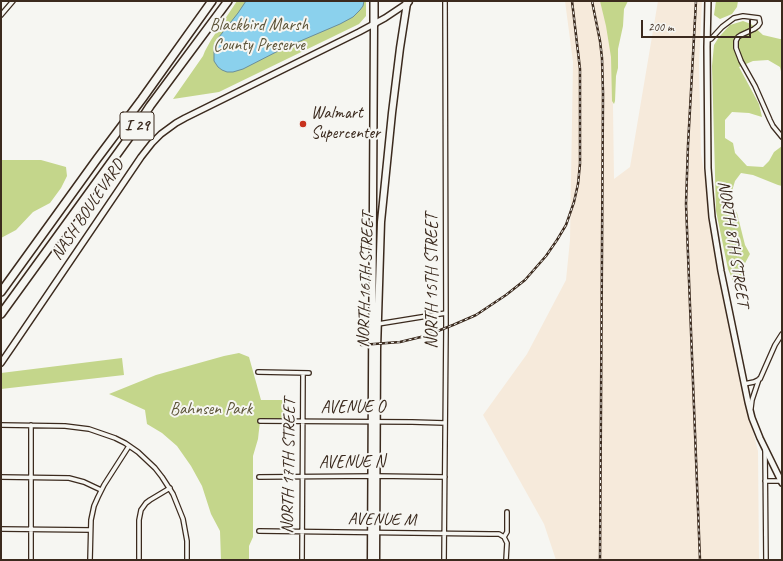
<!DOCTYPE html>
<html>
<head>
<meta charset="utf-8">
<style>
	body { margin:0 }
	#map { position:relative; width:783px; height:561px; overflow:hidden; background:#f6f6f2; font-family:Caveat,sans-serif }
	canvas { display:block }
	.frame { position:absolute; inset:0; border:2px solid #3b2a1e; pointer-events:none }
	.scale { position:absolute; left:641px; top:20px; width:110px; height:18px; box-sizing:border-box; border:2px solid #3b2a1e; border-top:0; padding-left:5px; font-size:12px; line-height:14px; white-space:nowrap; color:#3b2a1e; -webkit-text-stroke:3px #f6f6f2; paint-order:stroke }
</style>
</head>
<body>
<div id="map">
<canvas width="783" height="561"></canvas>
<div class="frame"></div>
<div class="scale">200 m</div>
</div>
<script>
const context = document.querySelector('canvas').getContext('2d');
context.lineJoin = 'round';
function fillPath(path, color) { context.fillStyle = color; context.fill(path, 'evenodd'); }
const shape = rows => new Path2D(rows.map(r => 'M' + r).join(''));
function trace(path, color, width, dash) { context.strokeStyle = color; context.lineWidth = width; context.lineCap = dash ? 'butt' : 'round'; context.setLineDash(dash || []); context.stroke(path); }
function label(font, color, halo, rows, align = 'center') {
  context.font = font + ' Caveat,sans-serif'; context.lineWidth = 4; context.setLineDash([]); context.textBaseline = 'middle'; context.strokeStyle = halo; context.fillStyle = color; for (const [text, x, y, turn = 0] of rows) {
    context.save(); context.translate(x, y); context.rotate((+turn || 0) * Math.PI / 180); context.textAlign = isNaN(turn) ? turn : align; if (halo) context.strokeText(text, 0, 0); context.fillText(text, 0, 0); context.restore();
  }
}
fillPath(shape([
	[565,1,602,1,612,36,614,179,630,167,658,1,702,1,699,64,701,154,738,373,758,451,759,560,556,560,544,524,483,415,527,354,566,280,570,240,573,62]
]), '#f6eadb');
fillPath(shape([
	[237,1,366,1,366,16,359,24,219,92,173,99,203,56,205,51,211,40],
	[600,1,628,1,624,9,623,26,618,49,618,68,616,76,615,101,614,104,612,101,611,57,606,26],
	[716,1,738,1,737,7,732,14,720,19,714,15],
	[743,21,751,24,763,35,780,39,782,39,782,76,780,67,768,60,753,61,739,67,759,104,762,117,749,113,732,112,725,120,725,138,733,143,735,153,747,166,763,167,769,161,774,152,782,146,782,186,778,185,753,175,741,173,735,181,729,201,737,213,745,245,750,254,744,265,742,281,736,288,728,269,716,211,712,66,714,45,719,37,730,25],
	[1,160,41,160,66,167,67,176,61,188,50,203,33,212,16,230,1,238],
	[239,353,249,357,261,400,285,400,285,421,260,421,258,439,253,456,253,537,249,546,249,560,221,560,220,531,211,514,202,486,191,466,177,446,162,433,147,424,145,410,121,399,109,394,156,375,224,356],
	[122,358,124,375,1,389,1,373]
]), '#c4d68b');
const water = shape([
	[246,1,364,1,363,6,360,10,353,17,340,24,284,48,243,69,233,72,227,72,222,70,218,67,214,61,214,46,219,37,238,13,246,1]
]);
fillPath(water, '#8bd1ed');
trace(water, '#6b8e9a', 1);
const street = shape([
	[1,15,13,1],
	[708,40,711,39,722,27,734,18,743,16,759,18,760,23,758,26,754,29,741,35,738,37,736,41,736,48,741,61,755,86,770,120,773,126,782,137],
	[378,324,446,313],
	[258,372,309,373],
	[744,384,754,382,760,379,775,345,782,334],
	[751,408,752,400,759,379],
	[260,421,412,422,445,423],
	[1,425,65,426,89,429,115,438,125,443,138,452,155,468,162,477,173,494,183,519,187,541,187,560],
	[765,449,766,560],
	[1,477,69,478,84,482,101,490],
	[259,477,376,476,445,477],
	[765,481,781,481],
	[1,529,90,530],
	[259,531,490,534,499,534,504,537],
	[504,537,507,532,507,512],
	[504,537,507,543,506,560],
	[31,560,31,425],
	[90,560,91,520,94,506,98,497,104,485,129,446],
	[139,560,139,520,141,510,146,503,150,500,170,488],
	[302,560,303,373],
	[444,560,446,328,445,1]
]);
const secondary = shape([
	[708,1,707,47,708,168,712,217,721,271,748,402,752,418,760,438,782,483],
	[1,363,12,347,141,157,152,143,161,134,176,123,185,118,359,32,385,18,409,2]
]);
const primary = shape([
	[371,560,374,24],
	[376,560,377,349,381,222,392,113,400,48,407,3]
]);
const highway = shape([
	[407,3,407,1],
	[374,24,374,1],
	[1,292,97,159,142,99,212,1],
	[1,314,133,132,150,106,228,1]
]);
trace(street, '#3b2a1e', 6);
trace(secondary, '#3b2a1e', 8);
trace(primary, '#3b2a1e', 9);
trace(highway, '#3b2a1e', 10);
trace(street, '#f6f6f2', 3.5);
trace(secondary, '#f6f6f2', 5);
trace(primary, '#f6f6f2', 6);
trace(highway, '#f6f6f2', 7);
const rail = shape([
	[592,1,600,41,602,58,603,93,600,560],
	[696,1,688,145,686,204,700,560],
	[361,345,400,342,425,336,453,325,476,315,506,295,525,280,546,256,557,240,566,225,574,202,578,184,580,164,580,69,572,1]
]);
trace(rail, '#3b2a1e', 2.5);
trace(rail, '#f6f6f2', 1, [3]);
for (const [x, y, r, color] of [
	[303,124,4,"#c8321e"]
]) { const dot = new Path2D(); dot.arc(x, y, r, 0, 2 * Math.PI); context.fillStyle = color; context.fill(dot); trace(dot, '#f6f6f2', 1.5); }
for (const [x, y, w] of [
	[137,126,34]
]) { const box = new Path2D(); box.roundRect(x - w / 2, y - 14, w, 28, 3); context.fillStyle = '#f6f6f2'; context.fill(box); trace(box, '#3b2a1e', 1); }
label('bold 16px', '#3b2a1e', null, [
	["I 29",137,126]
]);
label('17px', '#5d5539', '#f6f6f2', [
	["Blackbird Marsh",259,26],
	["County Preserve",259,46],
	["Bahnsen Park",211,410]
]);
label('17px', '#3b2a1e', '#f6f6f2', [
	["Walmart",311,114],
	["Supercenter",311,134]
], 'left');
label('17px', '#3b2a1e', '#f6f6f2', [
	["NASH BOULEVARD",88,210,-56],
	["NORTH 8TH STREET",733,244,81],
	["NORTH 16TH STREET",366,280,-88],
	["NORTH 15TH STREET",433,281,-90],
	["AVENUE O",353,408],
	["AVENUE N",352,463],
	["NORTH 17TH STREET",289,466,-89],
	["AVENUE M",382,520,1]
]);
</script>
</body>
</html>
